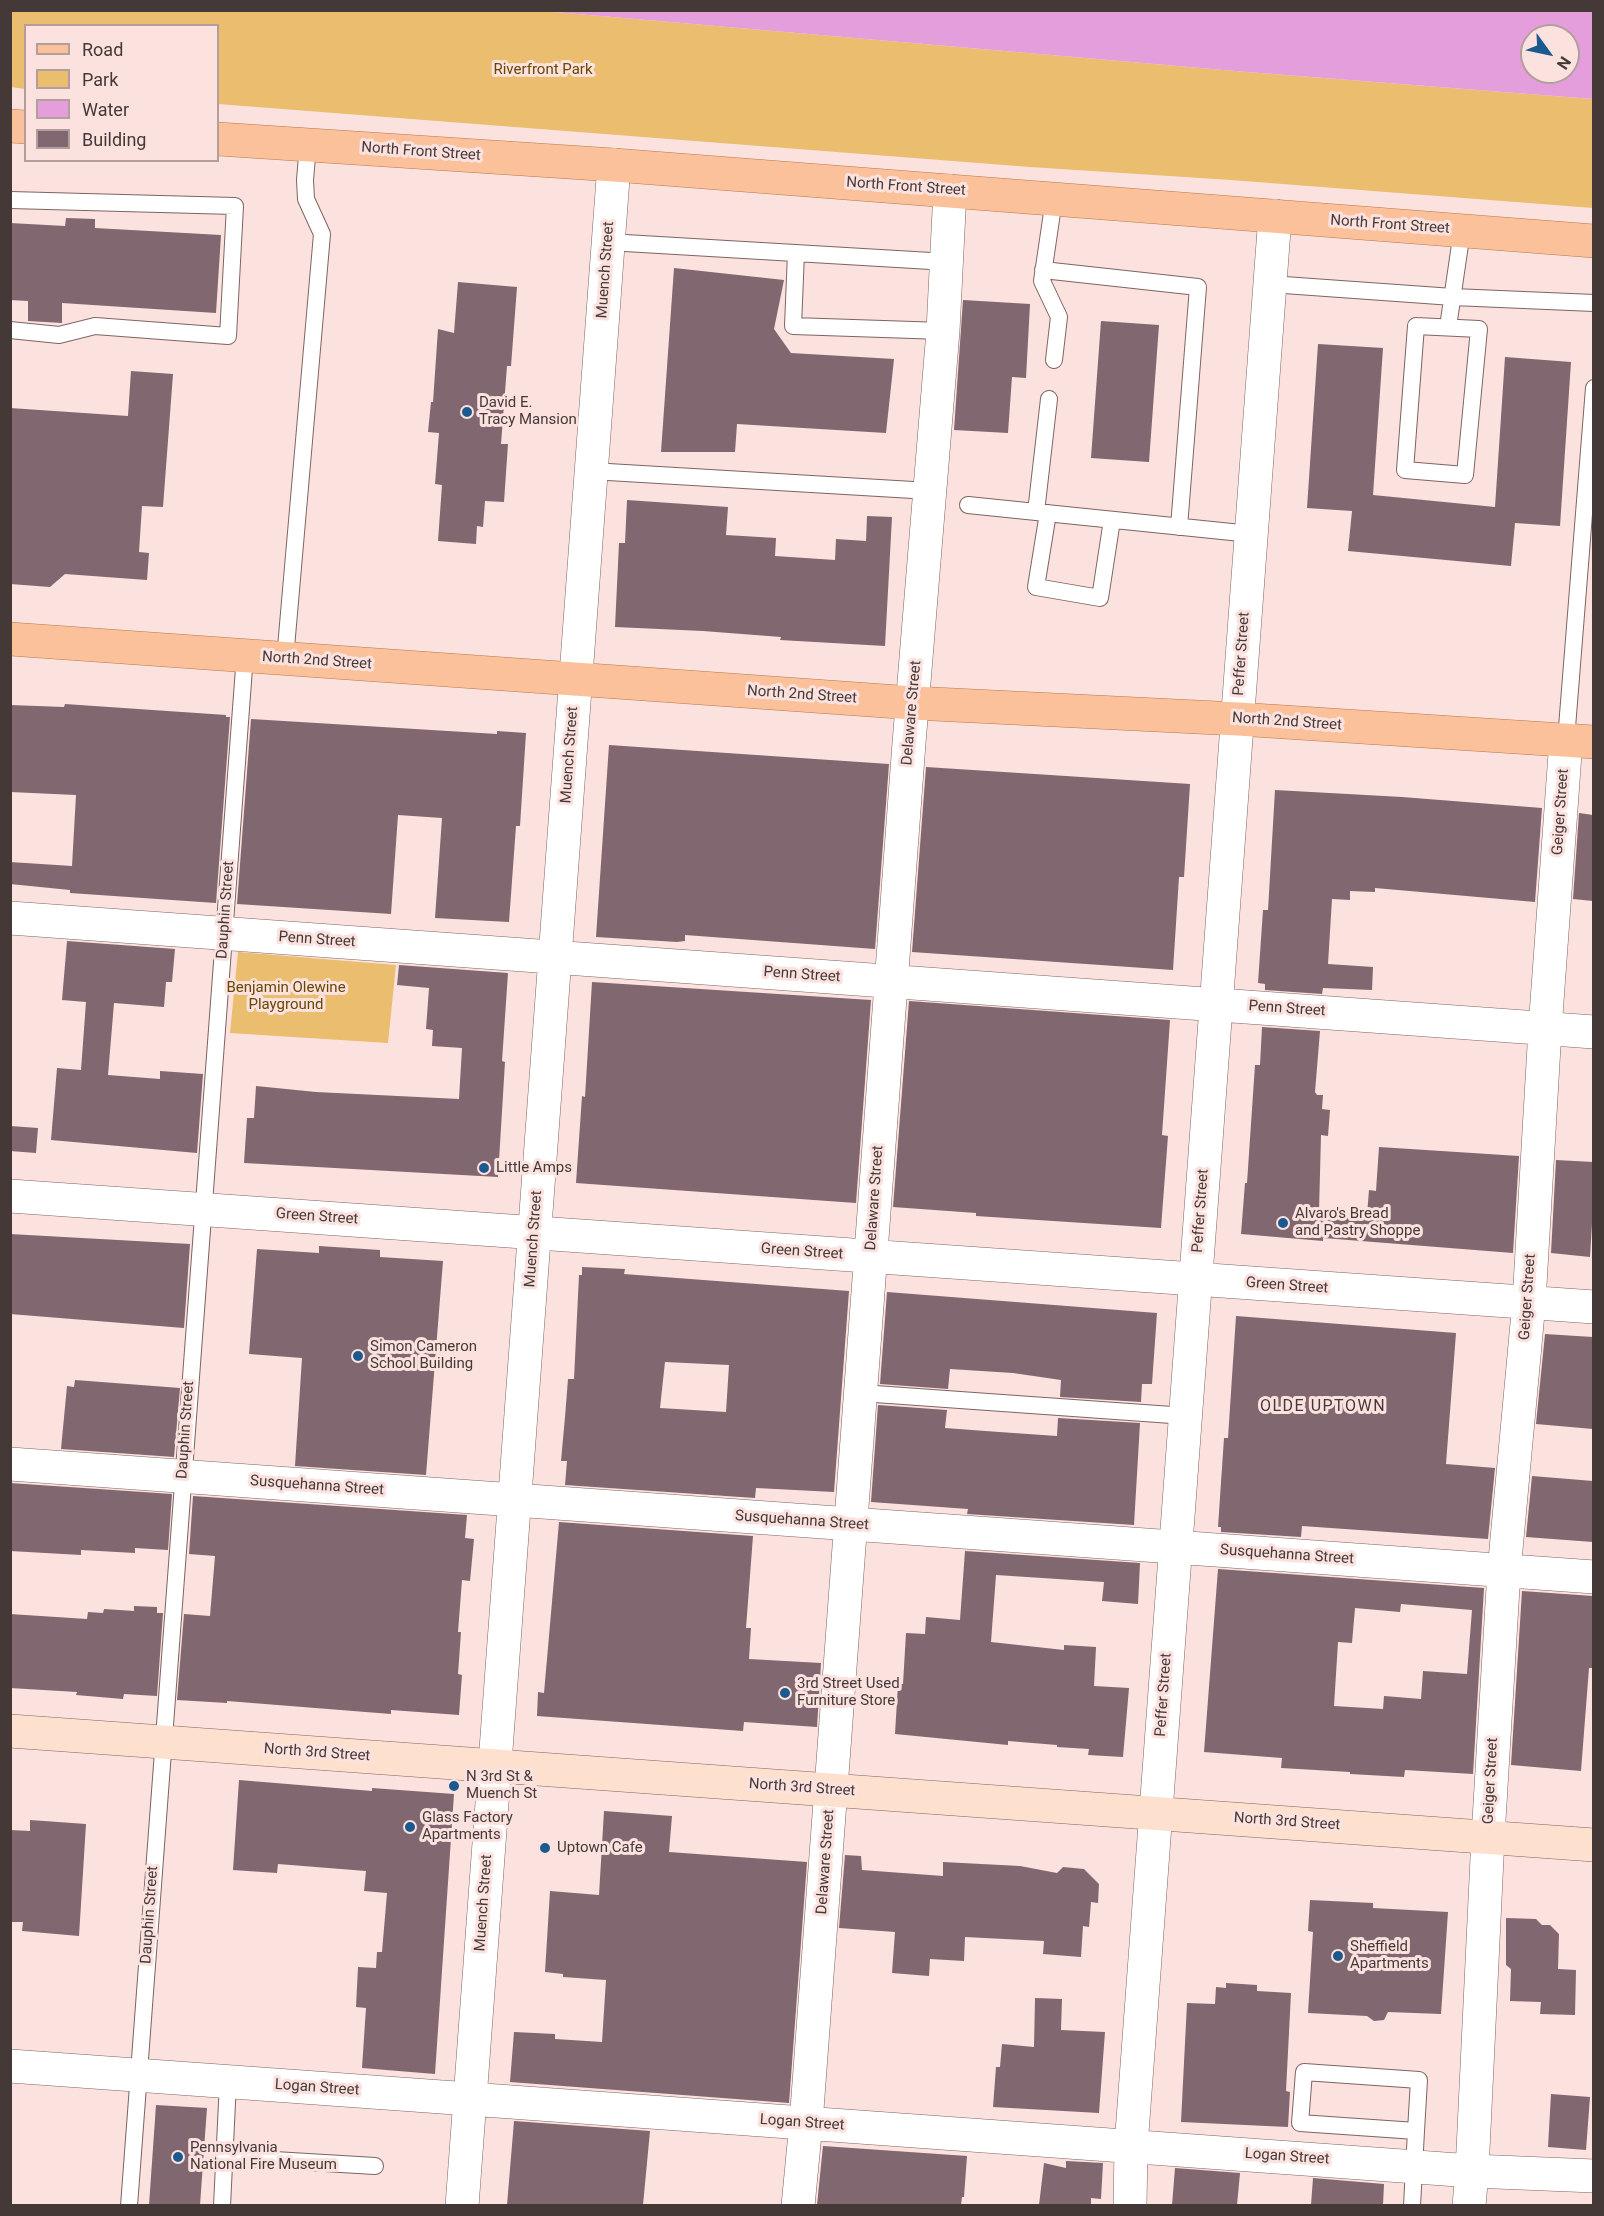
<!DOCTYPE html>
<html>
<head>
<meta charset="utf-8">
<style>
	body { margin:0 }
	#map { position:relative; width:1604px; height:2216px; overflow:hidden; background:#fbe2df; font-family:Roboto,sans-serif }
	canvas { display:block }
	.frame { position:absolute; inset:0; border:12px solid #453938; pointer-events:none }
	.legend { position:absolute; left:24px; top:24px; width:195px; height:138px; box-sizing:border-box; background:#fbe2df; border:2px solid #b29e9c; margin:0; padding:8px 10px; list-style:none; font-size:18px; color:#453938 }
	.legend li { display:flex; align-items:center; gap:12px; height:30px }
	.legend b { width:30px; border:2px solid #b29e9c }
	.north { position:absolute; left:1520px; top:24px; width:60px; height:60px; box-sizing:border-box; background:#fbe2df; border:2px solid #b29e9c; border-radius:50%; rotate:123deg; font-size:16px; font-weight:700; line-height:24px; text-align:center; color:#453938 }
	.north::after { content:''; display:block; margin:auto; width:21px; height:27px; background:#1c598f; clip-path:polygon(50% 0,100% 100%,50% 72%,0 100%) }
</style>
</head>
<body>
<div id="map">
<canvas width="1604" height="2216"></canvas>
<div class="frame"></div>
<ul class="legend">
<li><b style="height:8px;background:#fbc19a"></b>Road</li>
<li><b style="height:16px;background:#eabd6f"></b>Park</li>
<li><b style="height:16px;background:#e59edc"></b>Water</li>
<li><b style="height:16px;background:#81676f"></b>Building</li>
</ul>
<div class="north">N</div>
</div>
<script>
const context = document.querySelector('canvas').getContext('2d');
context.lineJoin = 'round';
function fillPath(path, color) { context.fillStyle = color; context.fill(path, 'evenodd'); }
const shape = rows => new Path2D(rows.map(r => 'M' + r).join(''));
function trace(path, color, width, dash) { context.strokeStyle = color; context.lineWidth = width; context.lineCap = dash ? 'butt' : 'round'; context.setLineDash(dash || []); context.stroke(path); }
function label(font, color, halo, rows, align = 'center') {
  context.font = font + ' Roboto,sans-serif'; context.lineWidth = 6; context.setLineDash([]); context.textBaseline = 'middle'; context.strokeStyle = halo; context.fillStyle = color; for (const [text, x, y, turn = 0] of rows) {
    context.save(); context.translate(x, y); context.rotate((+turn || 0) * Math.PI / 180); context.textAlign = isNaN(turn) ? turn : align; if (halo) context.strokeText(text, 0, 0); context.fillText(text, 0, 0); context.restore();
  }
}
fillPath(shape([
	[10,11,543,11,1247,72,1593,99,1593,208,1231,180,1030,167,218,104,218,26,26,26,25,89,11,87],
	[238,952,396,965,388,1043,230,1033]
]), '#eabd6f');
fillPath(shape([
	[543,11,1593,11,1593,99,1247,72],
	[1532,36,1568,36,1568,72,1532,72]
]), '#e59edc');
fillPath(shape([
	[66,218,95,219,95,228,221,235,216,313,62,303,62,323,28,321,28,301,10,300,10,223,65,226],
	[674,268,784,280,774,329,791,353,894,359,886,433,737,424,735,452,661,452],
	[458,282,517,287,511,366,507,366,501,444,508,444,504,502,485,501,483,527,477,526,476,544,438,541,442,485,435,484,439,433,428,432,431,402,433,402,438,329,454,333],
	[963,300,1030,304,1026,378,1012,377,1008,433,954,430],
	[1101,321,1159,325,1149,462,1091,458],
	[1318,344,1383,348,1373,495,1495,507,1505,357,1571,362,1560,526,1515,523,1511,566,1348,551,1352,511,1307,508],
	[131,371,173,374,163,507,142,506,139,552,149,553,147,580,65,574,50,587,10,584,10,408,128,416],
	[627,500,728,507,726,535,776,538,775,556,835,560,836,539,866,541,867,516,892,517,885,646,780,640,781,637,703,631,615,627,619,543,625,543],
	[65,704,226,715,226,717,230,717,216,903,70,893,70,890,10,884,10,862,72,866,76,795,10,792,10,705,64,707],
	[251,719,497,734,497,731,526,733,520,826,516,826,509,922,435,918,442,818,398,815,391,914,237,904],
	[609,745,889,764,875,949,685,935,685,941,677,942,596,937],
	[926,767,1190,784,1184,877,1179,877,1173,970,912,952],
	[1275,790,1402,797,1542,808,1535,902,1375,888,1375,892,1350,891,1350,900,1332,899,1328,964,1373,967,1372,990,1323,988,1322,994,1265,990,1265,984,1258,983,1263,910,1268,910],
	[1579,813,1593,815,1593,901,1573,899],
	[67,941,175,949,172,982,166,982,164,1007,114,1003,108,1075,160,1079,160,1071,203,1074,197,1153,51,1140,57,1068,81,1070,86,1002,62,1000],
	[399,965,508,973,502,1061,505,1062,498,1177,244,1163,247,1118,254,1118,256,1086,316,1092,459,1099,462,1048,432,1046,433,1030,426,1029,429,988,397,985],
	[592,982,871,1000,856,1203,576,1183,582,1096,585,1097],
	[909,1001,1170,1020,1162,1135,1168,1136,1161,1228,976,1216,976,1213,893,1207],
	[1262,1027,1320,1031,1315,1092,1317,1095,1323,1095,1322,1109,1330,1110,1328,1136,1321,1135,1319,1212,1367,1215,1369,1190,1376,1191,1379,1147,1519,1156,1513,1253,1323,1238,1323,1241,1241,1234,1245,1183,1247,1183,1255,1065,1260,1065],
	[10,1126,38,1128,36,1153,10,1151],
	[1556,1160,1593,1162,1593,1207,1590,1257,1551,1253],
	[10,1234,190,1244,184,1328,10,1314],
	[319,1246,380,1250,380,1257,443,1261,426,1475,295,1466,302,1358,249,1354,257,1249,319,1253],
	[582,1267,625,1269,624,1274,849,1291,834,1492,756,1488,755,1498,565,1485,567,1461,561,1461,565,1417,568,1379,574,1379,579,1275,582,1275],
	[665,1362,729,1365,726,1412,660,1408],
	[887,1292,1157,1313,1152,1384,1142,1384,1141,1402,1060,1397,1061,1380,1013,1373,950,1369,948,1389,880,1384],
	[1236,1316,1456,1333,1446,1464,1495,1468,1488,1539,1302,1526,1301,1537,1221,1532,1221,1527,1218,1527,1224,1438,1228,1438],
	[1545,1334,1593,1337,1593,1429,1536,1424],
	[75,1380,180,1388,174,1457,61,1449,67,1386,74,1387],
	[878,1405,947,1410,945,1428,999,1432,1057,1436,1058,1418,1140,1423,1134,1525,967,1514,968,1509,871,1502],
	[1532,1476,1593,1481,1593,1542,1526,1537],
	[10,1483,172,1494,168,1550,135,1548,135,1553,81,1550,81,1555,10,1551],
	[193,1496,467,1515,465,1538,474,1539,470,1581,462,1580,458,1632,461,1632,458,1674,462,1675,459,1715,391,1710,391,1714,227,1701,227,1703,177,1700,184,1614,210,1616,215,1556,189,1554],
	[559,1522,753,1536,746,1628,751,1628,749,1659,821,1663,817,1727,744,1722,743,1731,537,1716,538,1692,544,1693],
	[965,1551,1140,1563,1138,1604,1102,1601,1104,1582,996,1575,991,1642,1064,1650,1064,1645,1096,1647,1094,1686,1129,1688,1123,1757,1088,1755,1089,1749,1057,1747,1057,1745,1008,1741,1008,1745,895,1734,898,1684,903,1684,906,1633,925,1634,926,1617,960,1620],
	[1218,1569,1484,1588,1473,1774,1405,1770,1404,1777,1350,1774,1350,1772,1281,1768,1282,1758,1204,1752],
	[1401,1604,1472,1610,1467,1674,1423,1671,1421,1699,1384,1696,1383,1709,1334,1706,1338,1642,1352,1643,1355,1608,1400,1612],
	[1522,1591,1593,1596,1593,1668,1589,1668,1581,1771,1511,1765],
	[134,1606,157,1607,157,1613,163,1613,157,1696,124,1694,123,1699,76,1695,77,1692,10,1688,10,1614,87,1619,88,1612,103,1613,104,1609,134,1611],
	[239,1780,372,1791,372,1788,454,1794,435,2074,362,2068,366,2008,356,2007,358,1967,376,1968,377,1952,382,1952,387,1893,364,1891,366,1871,278,1864,277,1873,233,1870],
	[604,1811,672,1816,669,1852,807,1862,789,2103,510,2082,514,2032,555,2034,555,2039,602,2042,606,1980,563,1977,563,1974,545,1972,550,1891,599,1895],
	[30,1820,86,1824,79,1936,22,1931,23,1922,10,1922,10,1830,30,1831],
	[845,1855,861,1856,862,1870,943,1876,943,1862,1020,1866,1057,1873,1063,1867,1084,1869,1099,1884,1098,1903,1091,1902,1089,1927,1083,1926,1081,1957,1043,1954,1044,1941,965,1937,964,1961,930,1959,929,1976,892,1973,895,1932,839,1928],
	[1310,1900,1373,1903,1373,1908,1448,1912,1441,2014,1388,2012,1384,2020,1374,2021,1367,2016,1308,2013,1313,1932,1308,1931],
	[1506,1918,1536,1919,1542,1925,1550,1925,1559,1934,1558,1969,1576,1970,1575,2015,1540,2014,1541,2002,1510,2001,1511,1969,1506,1965],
	[1226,1983,1257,1985,1257,1991,1291,1993,1286,2091,1290,2092,1288,2127,1181,2122,1187,2003,1215,2004,1216,1987,1226,1988],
	[1035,1998,1062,1999,1061,2030,1105,2032,1099,2113,993,2107,996,2067,1000,2067,1002,2044,1034,2047],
	[1551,2094,1590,2097,1586,2150,1548,2147],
	[156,2105,207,2108,200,2205,149,2205],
	[514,2121,650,2131,643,2205,507,2205],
	[823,2146,967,2156,964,2197,962,2197,961,2205,817,2205],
	[1066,2161,1103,2163,1101,2199,1091,2198,1091,2205,1039,2205,1044,2163,1066,2168],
	[1175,2168,1240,2173,1237,2205,1172,2205],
	[1313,2178,1384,2184,1383,2205,1311,2205]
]), '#81676f');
const service = shape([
	[10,200,235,206,228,336,95,326,59,335,10,330],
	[608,242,948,262],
	[796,253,793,326,943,331],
	[1043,270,1198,287,1179,527],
	[1270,284,1453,297,1594,303],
	[1416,326,1479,329,1465,475,1405,470,1416,326],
	[1448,327,1462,231],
	[1054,360,1059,317,1042,281,1054,199],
	[591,471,930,491],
	[968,505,1251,534],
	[1036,512,1049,399],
	[1048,513,1036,587,1100,598,1112,520],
	[285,659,322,234,306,199,305,180,308,145],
	[1566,740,1594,388],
	[861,1393,1186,1416],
	[224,2157,375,2166],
	[129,2206,245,655],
	[222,2206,228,2082],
	[1412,2206,1416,2131,1419,2080,1304,2072,1300,2123,1416,2131]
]);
const minor = shape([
	[10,918,1594,1032],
	[10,1196,1594,1307],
	[10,1464,1594,1577],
	[10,2066,1472,2171,1594,2176],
	[462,2206,614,165],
	[798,2206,806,2123,909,743,943,331,950,191],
	[1130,2206,1131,2146,1275,216],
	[1469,2206,1472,2171,1488,1837,1504,1571,1529,1302,1545,1029,1566,740]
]);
const secondary = shape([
	[10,1731,1594,1845]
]);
const primary = shape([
	[10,126,26,127],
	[218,139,614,165,1594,241],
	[10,639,913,703,1238,719,1594,742]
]);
trace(service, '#7e6461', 18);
trace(minor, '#7e6461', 34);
trace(secondary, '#7e6461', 34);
trace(primary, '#b9774c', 34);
trace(service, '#fff', 16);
trace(minor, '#fff', 33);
trace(secondary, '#fde0cd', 33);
trace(primary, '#fbc19a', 33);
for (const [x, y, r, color] of [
	[467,412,6,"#1c598f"],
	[484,1168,6,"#1c598f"],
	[1283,1223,6,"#1c598f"],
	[358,1356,6,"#1c598f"],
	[785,1693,6,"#1c598f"],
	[454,1786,6,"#1c598f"],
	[410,1827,6,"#1c598f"],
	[545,1848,6,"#1c598f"],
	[1338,1956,6,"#1c598f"],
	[178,2157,6,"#1c598f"]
]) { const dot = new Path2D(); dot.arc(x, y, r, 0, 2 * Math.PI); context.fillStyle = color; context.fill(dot); trace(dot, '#fbe2df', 2); }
label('15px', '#674801', '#fbe2df', [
	["Riverfront Park",543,70],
	["Benjamin Olewine",286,988],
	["Playground",286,1005]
]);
label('15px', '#453938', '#fbe2df', [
	["North Front Street",421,152,4],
	["North Front Street",906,187,4],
	["North Front Street",1390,225,4],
	["Muench Street",606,270,-86],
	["Peffer Street",1242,654,-86],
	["North 2nd Street",317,661,4],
	["North 2nd Street",802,695,4],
	["Delaware Street",912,713,-85],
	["North 2nd Street",1287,722,4],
	["Muench Street",570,755,-86],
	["Geiger Street",1561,812,-86],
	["Dauphin Street",226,910,-86],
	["Penn Street",317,940,4],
	["Penn Street",802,975,4],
	["Penn Street",1287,1009,4],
	["Delaware Street",875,1198,-86],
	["Peffer Street",1201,1211,-86],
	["Green Street",317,1217,4],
	["Muench Street",534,1239,-86],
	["Green Street",802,1252,4],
	["Green Street",1287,1286,4],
	["Geiger Street",1528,1297,-86],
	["Dauphin Street",186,1430,-86],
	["Susquehanna Street",317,1486,4],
	["Susquehanna Street",802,1521,4],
	["Susquehanna Street",1287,1555,4],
	["Peffer Street",1164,1695,-86],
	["North 3rd Street",317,1753,4],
	["Geiger Street",1491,1781,-87],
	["North 3rd Street",802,1788,4],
	["North 3rd Street",1287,1822,4],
	["Delaware Street",826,1862,-86],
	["Muench Street",484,1903,-86],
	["Dauphin Street",150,1915,-86],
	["Logan Street",317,2088,4],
	["Logan Street",802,2123,4],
	["Logan Street",1287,2157,4]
]);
label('15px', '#453938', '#fbe2df', [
	["David E.",479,403],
	["Tracy Mansion",479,420],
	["Little Amps",496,1168],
	["Alvaro's Bread",1295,1214],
	["and Pastry Shoppe",1295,1231],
	["Simon Cameron",370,1347],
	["School Building",370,1364],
	["3rd Street Used",797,1684],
	["Furniture Store",797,1701],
	["N 3rd St &",466,1777],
	["Muench St",466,1794],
	["Glass Factory",422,1818],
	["Apartments",422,1835],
	["Uptown Cafe",557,1848],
	["Sheffield",1350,1947],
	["Apartments",1350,1964],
	["Pennsylvania",190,2148],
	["National Fire Museum",190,2165]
], 'left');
context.letterSpacing = '1.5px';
label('16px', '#453938', '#fbe2df', [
	["OLDE UPTOWN",1323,1407]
]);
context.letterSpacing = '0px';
</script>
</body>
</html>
